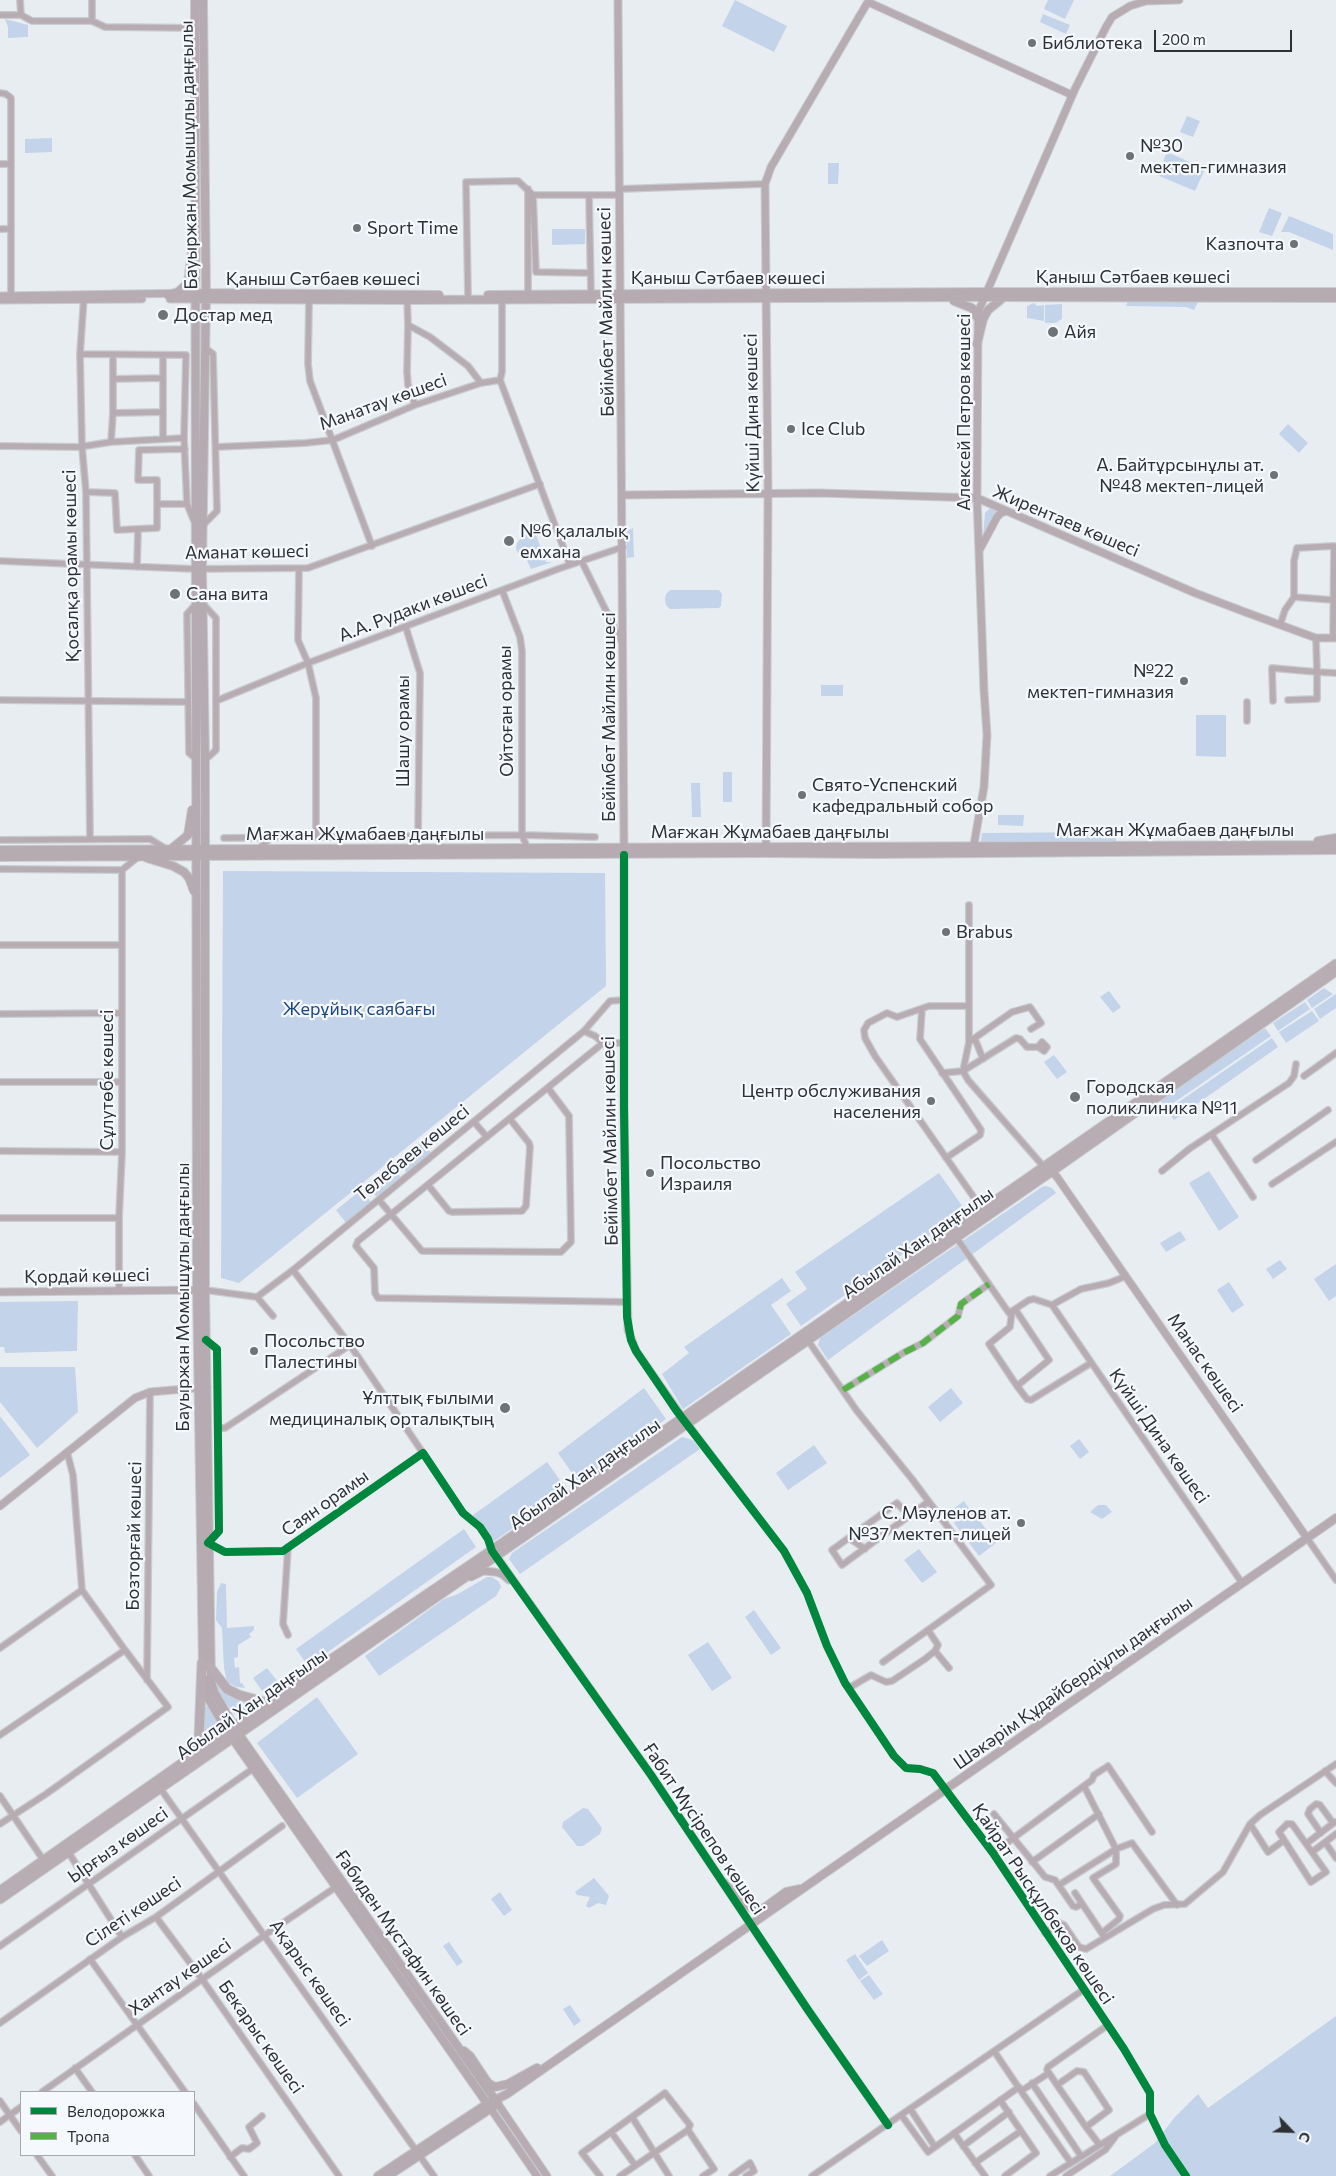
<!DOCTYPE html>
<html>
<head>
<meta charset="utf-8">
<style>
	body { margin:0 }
	#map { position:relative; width:1336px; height:2176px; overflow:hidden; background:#e8edf2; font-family:Commissioner,sans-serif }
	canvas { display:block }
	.legend { position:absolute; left:20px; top:2091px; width:175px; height:65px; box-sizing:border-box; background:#f5f9fe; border:1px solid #a5a9ad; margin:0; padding:6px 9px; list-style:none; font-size:15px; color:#2e3134 }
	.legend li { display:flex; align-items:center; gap:10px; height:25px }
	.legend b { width:25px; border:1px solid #a5a9ad }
	.north { position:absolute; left:1266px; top:2106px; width:50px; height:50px; -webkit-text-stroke:4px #f5f9fe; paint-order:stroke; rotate:114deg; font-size:14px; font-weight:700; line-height:20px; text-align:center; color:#2e3134 }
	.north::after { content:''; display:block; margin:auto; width:18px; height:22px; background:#2e3134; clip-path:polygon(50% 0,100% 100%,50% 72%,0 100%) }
	.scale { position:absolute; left:1154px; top:30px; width:138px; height:22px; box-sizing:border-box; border:2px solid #2e3134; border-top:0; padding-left:6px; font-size:15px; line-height:18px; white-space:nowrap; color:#2e3134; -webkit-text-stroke:4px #f5f9fe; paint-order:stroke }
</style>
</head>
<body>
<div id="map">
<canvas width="1336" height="2176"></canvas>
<ul class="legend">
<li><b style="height:6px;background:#00873e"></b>Велодорожка</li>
<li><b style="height:6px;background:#56b246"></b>Тропа</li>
</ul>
<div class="north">С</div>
<div class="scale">200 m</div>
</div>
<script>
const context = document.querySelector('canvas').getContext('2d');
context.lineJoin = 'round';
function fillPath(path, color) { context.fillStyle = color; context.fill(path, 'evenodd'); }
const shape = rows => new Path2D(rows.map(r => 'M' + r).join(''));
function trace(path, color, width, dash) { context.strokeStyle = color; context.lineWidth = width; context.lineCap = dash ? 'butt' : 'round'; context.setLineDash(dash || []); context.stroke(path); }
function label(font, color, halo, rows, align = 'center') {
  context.font = font + ' Commissioner,sans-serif'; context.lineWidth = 4.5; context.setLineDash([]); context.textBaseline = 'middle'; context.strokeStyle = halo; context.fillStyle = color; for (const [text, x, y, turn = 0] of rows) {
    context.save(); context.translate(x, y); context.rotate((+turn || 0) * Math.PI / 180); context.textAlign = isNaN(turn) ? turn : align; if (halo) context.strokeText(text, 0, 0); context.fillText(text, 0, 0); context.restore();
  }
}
fillPath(shape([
	[735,0,787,26,774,52,722,26],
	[1048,0,1074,0,1065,19,1044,9],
	[1043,14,1070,25,1066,34,1040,22],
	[5,19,28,25,28,37,8,38,8,27],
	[1187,116,1200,121,1193,137,1180,132],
	[52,138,52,152,25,153,25,139],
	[1167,152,1205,169,1195,191,1157,175],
	[828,163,839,163,838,184,828,184],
	[1269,208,1282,213,1272,236,1259,232],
	[1289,216,1333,234,1333,250,1289,232,1281,232],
	[552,229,585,229,585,244,552,245],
	[1199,300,1194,310,1186,307,1126,306,1128,301],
	[1034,303,1037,306,1044,305,1044,321,1027,318,1027,306],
	[1062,304,1062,319,1055,323,1045,323,1045,305],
	[1288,424,1308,443,1299,453,1279,434],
	[990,508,997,512,983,538,985,513],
	[633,528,634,557,627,558,627,531],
	[532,529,534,535,536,535,546,562,552,562,531,569,526,558,520,556,516,549,517,543,526,531],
	[670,590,719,590,722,594,721,606,719,608,670,609,666,605,665,599,666,594],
	[821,685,843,685,843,696,821,696],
	[1196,715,1226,715,1226,757,1196,756],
	[723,772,732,772,732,802,723,802],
	[691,783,700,783,701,817,692,817],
	[998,815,1024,815,1023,826,998,825],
	[1116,832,1116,842,981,842,982,833],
	[223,871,605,873,606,986,239,1283,221,1278],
	[1324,988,1333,994,1312,1008,1307,1000],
	[1109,991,1121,1007,1113,1013,1100,997],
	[1336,994,1336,1008,1320,1019,1314,1009],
	[1305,1002,1310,1009,1278,1031,1273,1023],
	[1312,1011,1319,1021,1286,1043,1279,1032],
	[1265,1028,1271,1036,1166,1108,1160,1100],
	[1272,1038,1278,1047,1174,1120,1167,1110],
	[1054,1055,1067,1072,1057,1079,1044,1062],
	[422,1141,432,1154,408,1174,397,1161],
	[392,1165,402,1179,378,1199,367,1185],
	[1209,1171,1239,1217,1219,1231,1189,1183],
	[939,1173,965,1210,801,1326,786,1304,807,1289,795,1272],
	[1046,1186,1052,1188,1056,1193,828,1360,818,1345,820,1338,1042,1187],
	[361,1190,372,1203,347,1224,336,1210],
	[1180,1231,1186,1240,1166,1252,1160,1243],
	[1280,1260,1287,1269,1273,1279,1266,1269],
	[1336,1264,1336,1296,1329,1301,1314,1279],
	[782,1278,791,1291,771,1305,791,1334,683,1409,662,1374,689,1353,684,1347],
	[1229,1282,1244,1305,1232,1313,1217,1290],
	[78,1301,77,1351,5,1353,4,1347,0,1347,0,1302],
	[0,1367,75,1367,78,1412,37,1448,0,1402],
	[644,1388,666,1419,579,1483,558,1453],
	[951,1388,963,1403,940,1422,928,1407],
	[0,1416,30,1455,0,1478],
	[682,1437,693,1440,700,1449,520,1574,509,1559,512,1553],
	[1079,1439,1089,1452,1080,1459,1070,1446],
	[814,1445,827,1463,788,1490,776,1473],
	[547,1462,567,1490,493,1542,473,1515],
	[964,1501,970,1510,955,1521,949,1512],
	[1098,1505,1106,1505,1112,1512,1102,1519,1090,1512],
	[972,1510,996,1543,979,1556,954,1523],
	[464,1529,476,1547,308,1666,296,1649],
	[919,1549,937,1572,922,1583,904,1560],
	[487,1577,492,1577,499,1582,501,1587,496,1596,379,1676,365,1656,444,1599,458,1594],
	[221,1583,226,1584,227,1628,254,1626,254,1630,249,1634,251,1637,238,1645,238,1657,234,1658,235,1668,239,1667,240,1683,242,1683,245,1688,237,1687,227,1682,224,1668,222,1628,216,1620,217,1592],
	[754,1610,781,1648,771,1655,745,1617],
	[708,1642,732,1678,712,1691,688,1655],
	[267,1668,282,1687,265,1695,253,1678],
	[219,1683,259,1704,244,1716,234,1714,218,1692,217,1686],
	[317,1697,358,1754,297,1798,257,1743],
	[205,1706,208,1706,221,1728,220,1734,200,1747,205,1729],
	[583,1808,588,1809,602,1828,600,1834,583,1846,577,1846,562,1827,563,1822],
	[594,1878,609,1896,606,1905,598,1903,589,1908,586,1906,590,1897,577,1895,575,1892],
	[500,1892,512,1910,504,1916,491,1899],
	[882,1940,889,1951,867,1966,859,1956],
	[449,1942,463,1962,457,1966,443,1946],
	[855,1954,868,1973,859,1980,846,1960],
	[869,1975,883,1994,874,2000,860,1981],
	[570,2005,581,2021,574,2026,563,2009],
	[1336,2016,1336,2176,1110,2176,1155,2143,1174,2118,1198,2094,1208,2108]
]), '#c3d3e9');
const minor = shape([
	[20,0,21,15],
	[92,0,92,21],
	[0,15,21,15,32,21,92,21,105,27,198,28],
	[0,93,6,94,11,98,11,298],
	[0,164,10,164],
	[619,189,765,184],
	[533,195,536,272,590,273],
	[589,195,591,294],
	[0,229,10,229],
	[84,296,80,354,82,447,86,492,90,839],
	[468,296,466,182,518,181,533,195,620,195],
	[407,297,408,325,430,337,468,366,481,383],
	[528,297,528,189],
	[309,300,308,364,310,381,372,546],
	[502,300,502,372,500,380,570,565],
	[408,325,407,372,408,385,415,405],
	[80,354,186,355,184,438,187,504,194,521],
	[163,355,163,438],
	[113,379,163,378],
	[113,413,163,412],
	[111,442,113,413,113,355],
	[0,446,79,447,111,442,184,438],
	[216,447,305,443,333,440,415,405,481,383,500,380],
	[86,492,115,493,117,530,157,528,157,480,138,480,139,450,185,449],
	[157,504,187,504],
	[203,525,217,511,213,354,205,348],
	[0,561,195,569,308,568,540,484],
	[582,562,622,643],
	[137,567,138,529],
	[299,569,298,640,308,663,316,698,316,836],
	[502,590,520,637,522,651,522,835,527,847],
	[1294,597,1333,600],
	[203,604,216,618,216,750,205,760],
	[195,605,187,614,189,753,196,759],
	[1280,625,1285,610,1294,597,1294,561,1297,548,1334,546,1333,638],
	[406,628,420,673,418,836],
	[1316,638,1317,672,1336,673],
	[0,700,188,702],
	[216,701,308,663,558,569,623,547],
	[1273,701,1272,668,1317,672,1317,699,1288,700],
	[1247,702,1247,721],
	[224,838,522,835,595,837],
	[0,840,150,839,166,849],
	[257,850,272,837],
	[0,869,122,870,138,857],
	[969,905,969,1042,963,1071,968,1080,1044,1167],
	[0,945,122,945],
	[969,1006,929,1006,897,1017,887,1013,868,1023,864,1030,865,1038,875,1056,982,1209],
	[922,1009,920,1039,981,1130,980,1135,946,1158],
	[0,1014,122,1013],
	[584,1031,595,1036,603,1043],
	[975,1039,983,1059],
	[969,1042,1012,1012,1030,1007,1041,1023,1031,1029],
	[624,1043,603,1043,358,1241,356,1246,374,1268,375,1293,378,1298,627,1302],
	[942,1073,963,1071,1016,1038,1020,1039,1027,1047,1038,1047,1042,1042,1047,1047,1044,1051,1038,1047],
	[1304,1076,1336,1053],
	[0,1082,122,1082],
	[474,1122,487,1137],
	[1212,1135,1253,1197],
	[0,1151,122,1152],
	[1256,1160,1328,1110],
	[1162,1171,1189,1149,1289,1083,1294,1076,1296,1064],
	[1272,1184,1336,1142],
	[428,1185,449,1211,452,1212,522,1211,526,1206,530,1147,529,1143,510,1119],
	[379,1200,422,1251,561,1252,571,1242,569,1116,548,1088],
	[0,1218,119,1218],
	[956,1237,1009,1313,1029,1300,1034,1299,1052,1305],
	[293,1270,350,1345,423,1453],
	[119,1290,119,1218,122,1152,122,870],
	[205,1290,257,1297,293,1270,584,1031,610,1001,623,1000],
	[257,1297,273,1316],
	[1052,1305,1242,1583],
	[1052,1305,1081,1289,1109,1283,1126,1276],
	[1012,1311,1010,1327,989,1344,1017,1386,1049,1360,1015,1309],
	[807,1339,857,1411,912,1479,991,1585,883,1662],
	[206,1340,217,1349,219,1531,208,1543,225,1552,283,1551,423,1453,463,1513,480,1527,488,1539,492,1551],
	[1017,1386,1027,1399,1031,1400,1091,1363],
	[843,1390,903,1353,923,1343,958,1316,961,1304,989,1284],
	[687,1423,784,1551,807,1593,827,1646,845,1683,894,1756,906,1768,920,1769,933,1773,993,1853,1124,2049,1150,2093,1150,2114,1165,2145,1186,2176],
	[218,1428,225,1428,350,1345],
	[909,1516,897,1503,832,1550,842,1565,928,1502],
	[849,1538,865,1549],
	[1307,1538,1336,1580],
	[288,1547,283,1624,288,1635],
	[0,1648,82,1590],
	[935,1651,949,1668],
	[147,1680,150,1392],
	[849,1688,871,1675,886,1682,892,1681,925,1659,935,1651,938,1645,928,1630],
	[0,1735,125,1650],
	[1325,1771,1336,1783],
	[1084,1786,1116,1849,1116,1864,1093,1878,1120,1916,1119,1919,1102,1933],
	[160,1788,434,2176],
	[0,1796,44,1861],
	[994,1814,1045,1877,1055,1880,1073,1906,1076,1907,1082,1904],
	[0,1824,46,1794,168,1707,125,1650,82,1590,73,1475,67,1452],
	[1250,1824,1268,1852,1283,1841],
	[1287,1824,1292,1824,1326,1872,1311,1882,1279,1832,1287,1824],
	[1321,1833,1308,1814,1310,1809,1316,1804,1320,1805,1333,1823],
	[1325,1842,1336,1858],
	[1307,1843,1335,1822],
	[67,1850,122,1937],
	[1312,1852,1336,1834],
	[993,1853,1092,1780,1094,1775,1108,1766,1152,1832],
	[1032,1862,1099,1814],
	[1059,1885,1116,1849,1132,1843,1177,1905],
	[1075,1893,1103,1935],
	[156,1917,202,1979,339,2176],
	[1045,1933,1059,1923,1064,1925,1079,1947,1086,1949,1153,1909,1164,1905,1185,1904,1223,1872,1250,1824,1260,1815,1336,1764],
	[0,1946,254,1768],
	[90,1959,185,2092],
	[0,2023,122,1937,156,1917,282,1826],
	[994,2051,1021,2091,1049,2073],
	[75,2068,92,2092],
	[1032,2083,1081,2156],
	[1057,2085,1047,2070,1048,2067,1108,2025],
	[1021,2091,1071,2163],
	[42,2092,265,1935,336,1887],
	[1000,2100,1036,2153,1005,2176],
	[0,2101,21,2131],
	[194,2104,244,2176],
	[911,2110,935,2147],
	[902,2116,928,2152,1019,2087],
	[632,2117,669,2176],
	[0,2122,21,2107],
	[1086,2127,1109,2110,1084,2072,1077,2071,1057,2085,1086,2127,1099,2144],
	[611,2132,635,2165],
	[954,2133,985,2176],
	[963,2146,1009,2112],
	[37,2155,52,2176],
	[135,2155,149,2176],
	[230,2157,242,2148,249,2149,257,2143,249,2127,262,2116],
	[975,2163,1021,2131],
	[600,2176,582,2153,665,2093,690,2125,688,2130],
	[620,2176,688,2130,714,2169,703,2176],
	[732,2176,750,2163,754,2171,746,2176],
	[812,2176,1083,1990],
	[1050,2176,1150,2114],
	[1066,2176,1105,2150,1115,2137]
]);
const tertiary = shape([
	[618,0,624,848],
	[868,2,1072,95],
	[0,296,196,293],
	[170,299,196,299],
	[0,300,142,299],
	[622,495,820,493,977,498,1195,593,1245,612,1316,638,1336,638],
	[980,549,997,517,1001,513,1007,511],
	[973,850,984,787,987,735,984,691,977,498,978,312,1075,89,1106,27,1112,17,1130,6,1146,1,1179,0],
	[766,853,768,493,765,184,771,167,869,0],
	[624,855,624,1108,628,1330,636,1351,685,1421],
	[1049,1169,1057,1177,1307,1538],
	[0,1292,202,1290],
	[0,1506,135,1398,150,1392,207,1387],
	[494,1553,651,1775,808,2010,888,2125],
	[471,1577,483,1571,495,1572,502,1574,509,1580],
	[498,2104,547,2176],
	[491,2109,537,2176]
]);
const secondary = shape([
	[195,0,197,1290,203,1668],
	[203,0,206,293,202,569,205,760,205,1290,211,1681,214,1692,238,1733,498,2104],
	[201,293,439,295],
	[168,295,178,292,188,283,193,244],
	[488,295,985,292,1336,292],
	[201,299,407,300,983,297,1336,298],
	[954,301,972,308,977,317],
	[977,344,983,319,988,310,1004,297],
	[1318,841,1336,838],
	[171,849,188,835,192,810],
	[0,850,1336,845],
	[0,857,766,853,875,854,1336,850],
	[147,858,173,866,184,872,189,878,194,891],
	[204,1679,208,1698,228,1732,491,2109],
	[724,1883,743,1903,754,1909,764,1908,786,1892,800,1889],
	[464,2051,470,2056,488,2083,495,2087,508,2084,537,2068],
	[378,2176,487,2104,507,2094,1336,1518],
	[388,2176,493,2107]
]);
const primary = shape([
	[210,1667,227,1689,239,1695,268,1703],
	[187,1756,196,1746,199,1737,202,1663],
	[0,1891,292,1686,504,1542,1336,964],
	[0,1899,1052,1171,1336,971]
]);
trace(minor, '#c7cbcf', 8);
trace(tertiary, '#c7cbcf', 9);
trace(secondary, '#c7cbcf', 10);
trace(primary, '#c7cbcf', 11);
trace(minor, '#b7acb1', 5.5);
trace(tertiary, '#b7acb1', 7);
trace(secondary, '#b5abb0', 8);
trace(primary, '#b7adb2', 9);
trace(shape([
	[843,1390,903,1353,923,1343,958,1316,961,1304,989,1284]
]), '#56b246', 6, [12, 6]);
trace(shape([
	[624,855,624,1108,627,1317,631,1340,636,1351,676,1410,784,1551,807,1593,827,1646,845,1683,894,1756,906,1768,920,1769,933,1773,993,1853,1124,2049,1150,2093,1150,2114,1165,2145,1186,2176],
	[206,1340,217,1349,219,1531,208,1543,225,1552,283,1551,423,1453,463,1513,480,1527,488,1539,492,1551,651,1775,808,2010,888,2125]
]), '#00873e', 8);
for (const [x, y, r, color] of [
	[1032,43,5,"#6f7376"],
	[1130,156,5,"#6f7376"],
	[357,228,5,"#6f7376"],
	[1294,244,5,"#6f7376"],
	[163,315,6,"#6f7376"],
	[1053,332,6,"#6f7376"],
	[791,429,5,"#6f7376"],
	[1274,475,5,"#6f7376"],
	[509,541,6,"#6f7376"],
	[175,594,6,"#6f7376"],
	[1184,681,5,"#6f7376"],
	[802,795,5,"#6f7376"],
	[946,932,5,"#6f7376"],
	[1075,1097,6,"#6f7376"],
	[931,1101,5,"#6f7376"],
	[650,1173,5,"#6f7376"],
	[254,1351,5,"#6f7376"],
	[505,1408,6,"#6f7376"],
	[1021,1523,5,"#6f7376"]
]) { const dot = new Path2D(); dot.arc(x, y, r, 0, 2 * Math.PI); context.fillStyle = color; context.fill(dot); trace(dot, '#f5f9fe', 2); }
label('18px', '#2e3134', '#f5f9fe', [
	["Библиотека",1042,43],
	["№30",1140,146],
	["мектеп-гимназия",1140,167],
	["Sport Time",367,228],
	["Казпочта",1284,244,"right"],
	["Достар мед",174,315],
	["Айя",1064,332],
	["Ice Club",801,429],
	["А. Байтұрсынұлы ат.",1264,465,"right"],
	["№48 мектеп-лицей",1264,486,"right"],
	["№6 қалалық",520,531],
	["емхана",520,552],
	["Сана вита",186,594],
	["№22",1174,671,"right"],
	["мектеп-гимназия",1174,692,"right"],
	["Свято-Успенский",812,785],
	["кафедральный собор",812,806],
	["Brabus",956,932],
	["Городская",1086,1087],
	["поликлиника №11",1086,1108],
	["Центр обслуживания",921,1091,"right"],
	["населения",921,1112,"right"],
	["Посольство",660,1163],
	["Израиля",660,1184],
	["Посольство",264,1341],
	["Палестины",264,1362],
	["Ұлттық ғылыми",494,1398,"right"],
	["медициналық орталықтың",494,1419,"right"],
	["С. Мәуленов ат.",1011,1513,"right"],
	["№37 мектеп-лицей",1011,1534,"right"]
], 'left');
label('18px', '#2e3134', '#f5f9fe', [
	["Бауыржан Момышұлы даңғылы",189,155,-91],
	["Қаныш Сәтбаев көшесі",1133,277],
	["Қаныш Сәтбаев көшесі",728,278],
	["Қаныш Сәтбаев көшесі",323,279],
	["Бейімбет Майлин көшесі",606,312,-91],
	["Манатау көшесі",383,402,-20],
	["Алексей Петров көшесі",964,412,-90],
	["Күйші Дина көшесі",752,413,-91],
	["Жирентаев көшесі",1066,521,23],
	["Аманат көшесі",247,552,-1],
	["Қосалқа орамы көшесі",71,566,-91],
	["А.А. Рудаки көшесі",413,608,-21],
	["Ойтоған орамы",506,711,-91],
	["Бейімбет Майлин көшесі",609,717,-90],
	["Шашу орамы",403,731,-90],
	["Мағжан Жұмабаев даңғылы",1175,830],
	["Мағжан Жұмабаев даңғылы",770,832],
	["Мағжан Жұмабаев даңғылы",365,834],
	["Сұлутөбе көшесі",107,1080,-90],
	["Бейімбет Майлин көшесі",610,1141,-91],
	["Төлебаев көшесі",412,1153,-39],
	["Абылай Хан даңғылы",918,1243,-35],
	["Қордай көшесі",87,1276,-1],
	["Бауыржан Момышұлы даңғылы",183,1297,-90],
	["Манас көшесі",1205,1363,55],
	["Күйші Дина көшесі",1159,1436,55],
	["Абылай Хан даңғылы",585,1474,-35],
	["Саян орамы",325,1503,-35],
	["Бозторғай көшесі",134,1536,-89],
	["Шәкәрім Құдайбердіұлы даңғылы",1073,1683,-35],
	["Абылай Хан даңғылы",252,1704,-35],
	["Ғабит Мүсірепов көшесі",704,1829,56],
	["Ырғыз көшесі",118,1845,-35],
	["Қайрат Рысқұлбеков көшесі",1043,1904,56],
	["Сілеті көшесі",133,1912,-34],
	["Ғабиден Мұстафин көшесі",403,1943,55],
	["Ақарыс көшесі",310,1973,55],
	["Хантау көшесі",180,1977,-35],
	["Бекарыс көшесі",261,2037,55]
]);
label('18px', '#1d4780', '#f5f9fe', [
	["Жерұйық саябағы",359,1009]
]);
</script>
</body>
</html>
